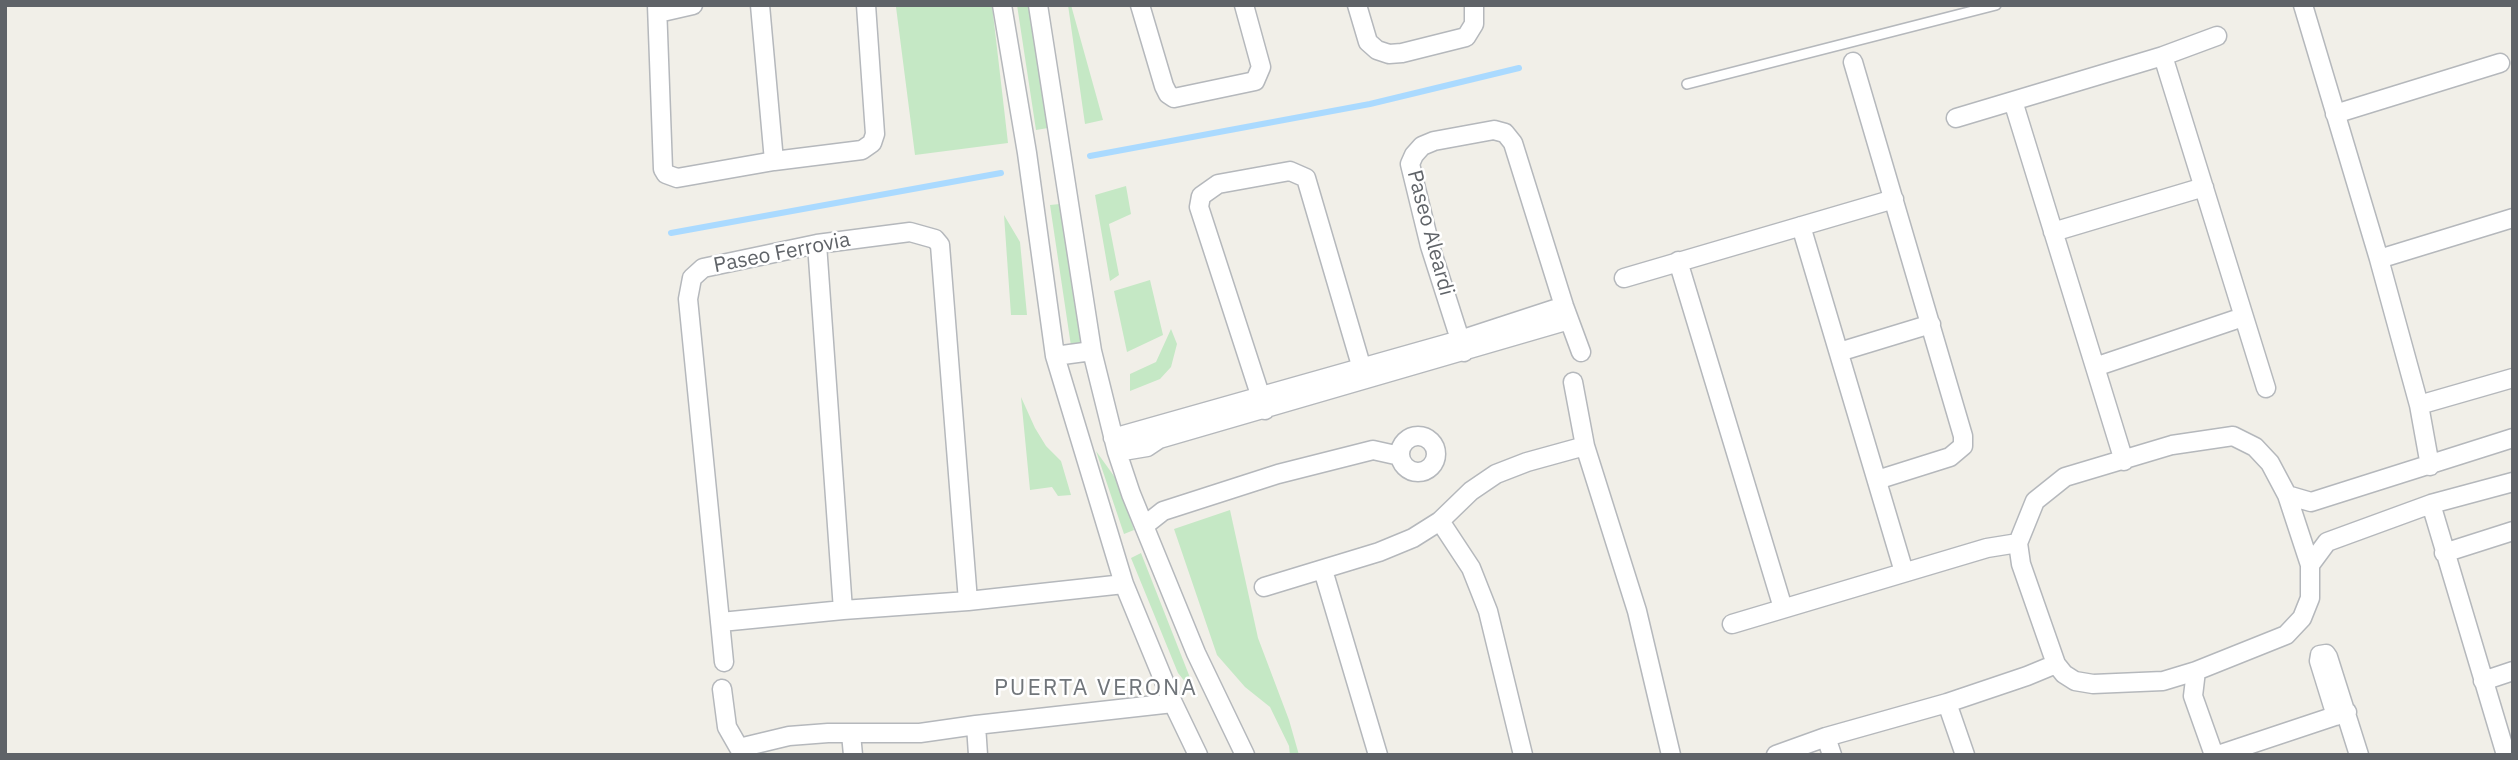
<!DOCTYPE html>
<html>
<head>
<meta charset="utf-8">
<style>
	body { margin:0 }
	#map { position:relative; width:2518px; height:760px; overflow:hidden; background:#f1efe8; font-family:"IBM Plex Sans",sans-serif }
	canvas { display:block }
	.frame { position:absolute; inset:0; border:7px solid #5f6368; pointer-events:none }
</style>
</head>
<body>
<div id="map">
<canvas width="2518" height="760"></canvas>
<div class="frame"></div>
</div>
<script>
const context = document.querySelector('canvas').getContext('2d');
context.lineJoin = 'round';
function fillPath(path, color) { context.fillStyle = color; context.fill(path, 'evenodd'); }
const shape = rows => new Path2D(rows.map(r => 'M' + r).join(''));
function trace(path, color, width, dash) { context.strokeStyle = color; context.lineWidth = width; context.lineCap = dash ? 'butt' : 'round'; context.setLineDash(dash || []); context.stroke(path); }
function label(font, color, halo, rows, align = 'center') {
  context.font = font + ' "IBM Plex Sans",sans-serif'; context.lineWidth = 5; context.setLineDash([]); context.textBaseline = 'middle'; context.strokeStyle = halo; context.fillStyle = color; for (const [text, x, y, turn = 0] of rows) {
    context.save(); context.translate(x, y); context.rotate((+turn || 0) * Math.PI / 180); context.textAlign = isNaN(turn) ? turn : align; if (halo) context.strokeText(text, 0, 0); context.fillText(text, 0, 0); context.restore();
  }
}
fillPath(shape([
	[902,5,992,5,1008,143,915,155,896,7],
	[1017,5,1029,5,1048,128,1036,130],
	[1068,5,1071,5,1103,120,1085,124],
	[1126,186,1131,214,1109,224,1119,275,1110,281,1095,195],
	[1060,204,1083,350,1071,346,1050,205],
	[1004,215,1020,242,1027,315,1011,315],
	[1150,280,1163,335,1127,352,1114,291],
	[1171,329,1177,344,1171,367,1160,379,1130,391,1130,374,1156,362],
	[1021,397,1035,428,1046,446,1061,461,1071,495,1058,496,1052,487,1030,490],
	[1096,451,1119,483,1134,530,1124,534],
	[1230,510,1258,638,1289,720,1299,755,1290,755,1289,746,1270,707,1245,687,1217,655,1174,529],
	[1141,553,1198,698,1178,673,1131,558]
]), '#c5e8c5');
trace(shape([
	[1090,156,1370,104,1519,68],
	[671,233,1001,173]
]), '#aadaff', 6);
const lane = shape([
	[1687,84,1996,5]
]);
const street = shape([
	[657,5,663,169,666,174,677,178,774,161,862,150,872,143,875,134,866,5],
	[760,5,774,161],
	[1002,5,1027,153,1055,356,1124,584,1173,703,1198,755],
	[1038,5,1092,351,1117,452,1131,494,1196,653,1245,755],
	[1140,5,1164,86,1168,94,1174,98,1255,81,1261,67,1244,5],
	[1357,5,1368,42,1377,50,1389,54,1402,53,1466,37,1474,24,1474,5],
	[2303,5,2379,259,2419,405,2430,466],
	[658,13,693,5],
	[2217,36,2163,56,2266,388],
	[1853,62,1963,436,1963,446,1950,457,1877,480],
	[2013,101,2124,461],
	[2335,114,2500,63],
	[1956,118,2163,56],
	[1801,226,1904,572],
	[2053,232,2204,187],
	[817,244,843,610],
	[2379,259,2513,218],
	[1678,261,1783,608],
	[1624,278,1894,199],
	[1464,352,1430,246,1410,164,1414,155,1422,146,1434,141,1494,130,1505,133,1513,143,1564,306,1581,352],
	[1839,352,1931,324],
	[1055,356,1092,351],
	[2095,367,2243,317],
	[1573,382,1585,446,1637,611,1671,755],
	[2419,405,2513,378],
	[1265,410,1199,207,1201,196,1218,184,1290,171,1306,178,1365,379],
	'1400 454a18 18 0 1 1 36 0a18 18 0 1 1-36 0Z',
	[2233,436,2255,447,2270,463,2287,495,2310,565,2310,598,2302,618,2286,635,2196,671,2163,681,2093,684,2075,681,2064,674,2056,664,2021,564,2018,543,2035,501,2065,477,2172,445,2233,436],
	[1113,438,1460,340,1564,306],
	[1117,452,1147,447,1159,439,1569,320],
	[2287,495,2311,502,2513,438],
	[2431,504,2506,755],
	[1440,521,1471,568,1488,611,1523,755],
	[1144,526,1163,511,1278,474,1373,450,1400,456],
	[2444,553,2513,531],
	[2310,565,2327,542,2431,504,2513,482],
	[1323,570,1378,755],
	[1264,587,1379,552,1413,538,1440,521,1471,491,1496,474,1527,462,1585,446],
	[721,622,843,610,968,601,1124,584],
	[1732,624,1987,548,2018,543],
	[724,662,688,299,692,278,703,268,817,244,910,232,935,239,940,245,968,601],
	[2196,671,2193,696,2214,755],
	[2483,681,2513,671],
	[722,689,727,727,739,748],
	[1947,703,1965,755],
	[2336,716,2319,661,2320,655,2326,654,2328,657,2359,755],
	[976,725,978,755],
	[851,734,853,755],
	[1826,737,1832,755],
	[739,748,789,736,828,733,920,733,976,725,1173,703],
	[1776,755,1826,737,1947,703,2027,676,2056,664],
	[2218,755,2347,712]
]);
trace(lane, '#b5b8bc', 12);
trace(street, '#b5b8bc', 21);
trace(lane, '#fff', 9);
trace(street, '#fff', 18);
label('21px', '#5f6368', '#fff', [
	["Paseo Aleardi",1430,233,75],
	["Paseo Ferrovia",782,253,-11]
]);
context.letterSpacing = '2px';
label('23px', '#70757a', '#fff', [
	["PUERTA VERONA",1096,688]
]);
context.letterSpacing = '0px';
</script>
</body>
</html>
